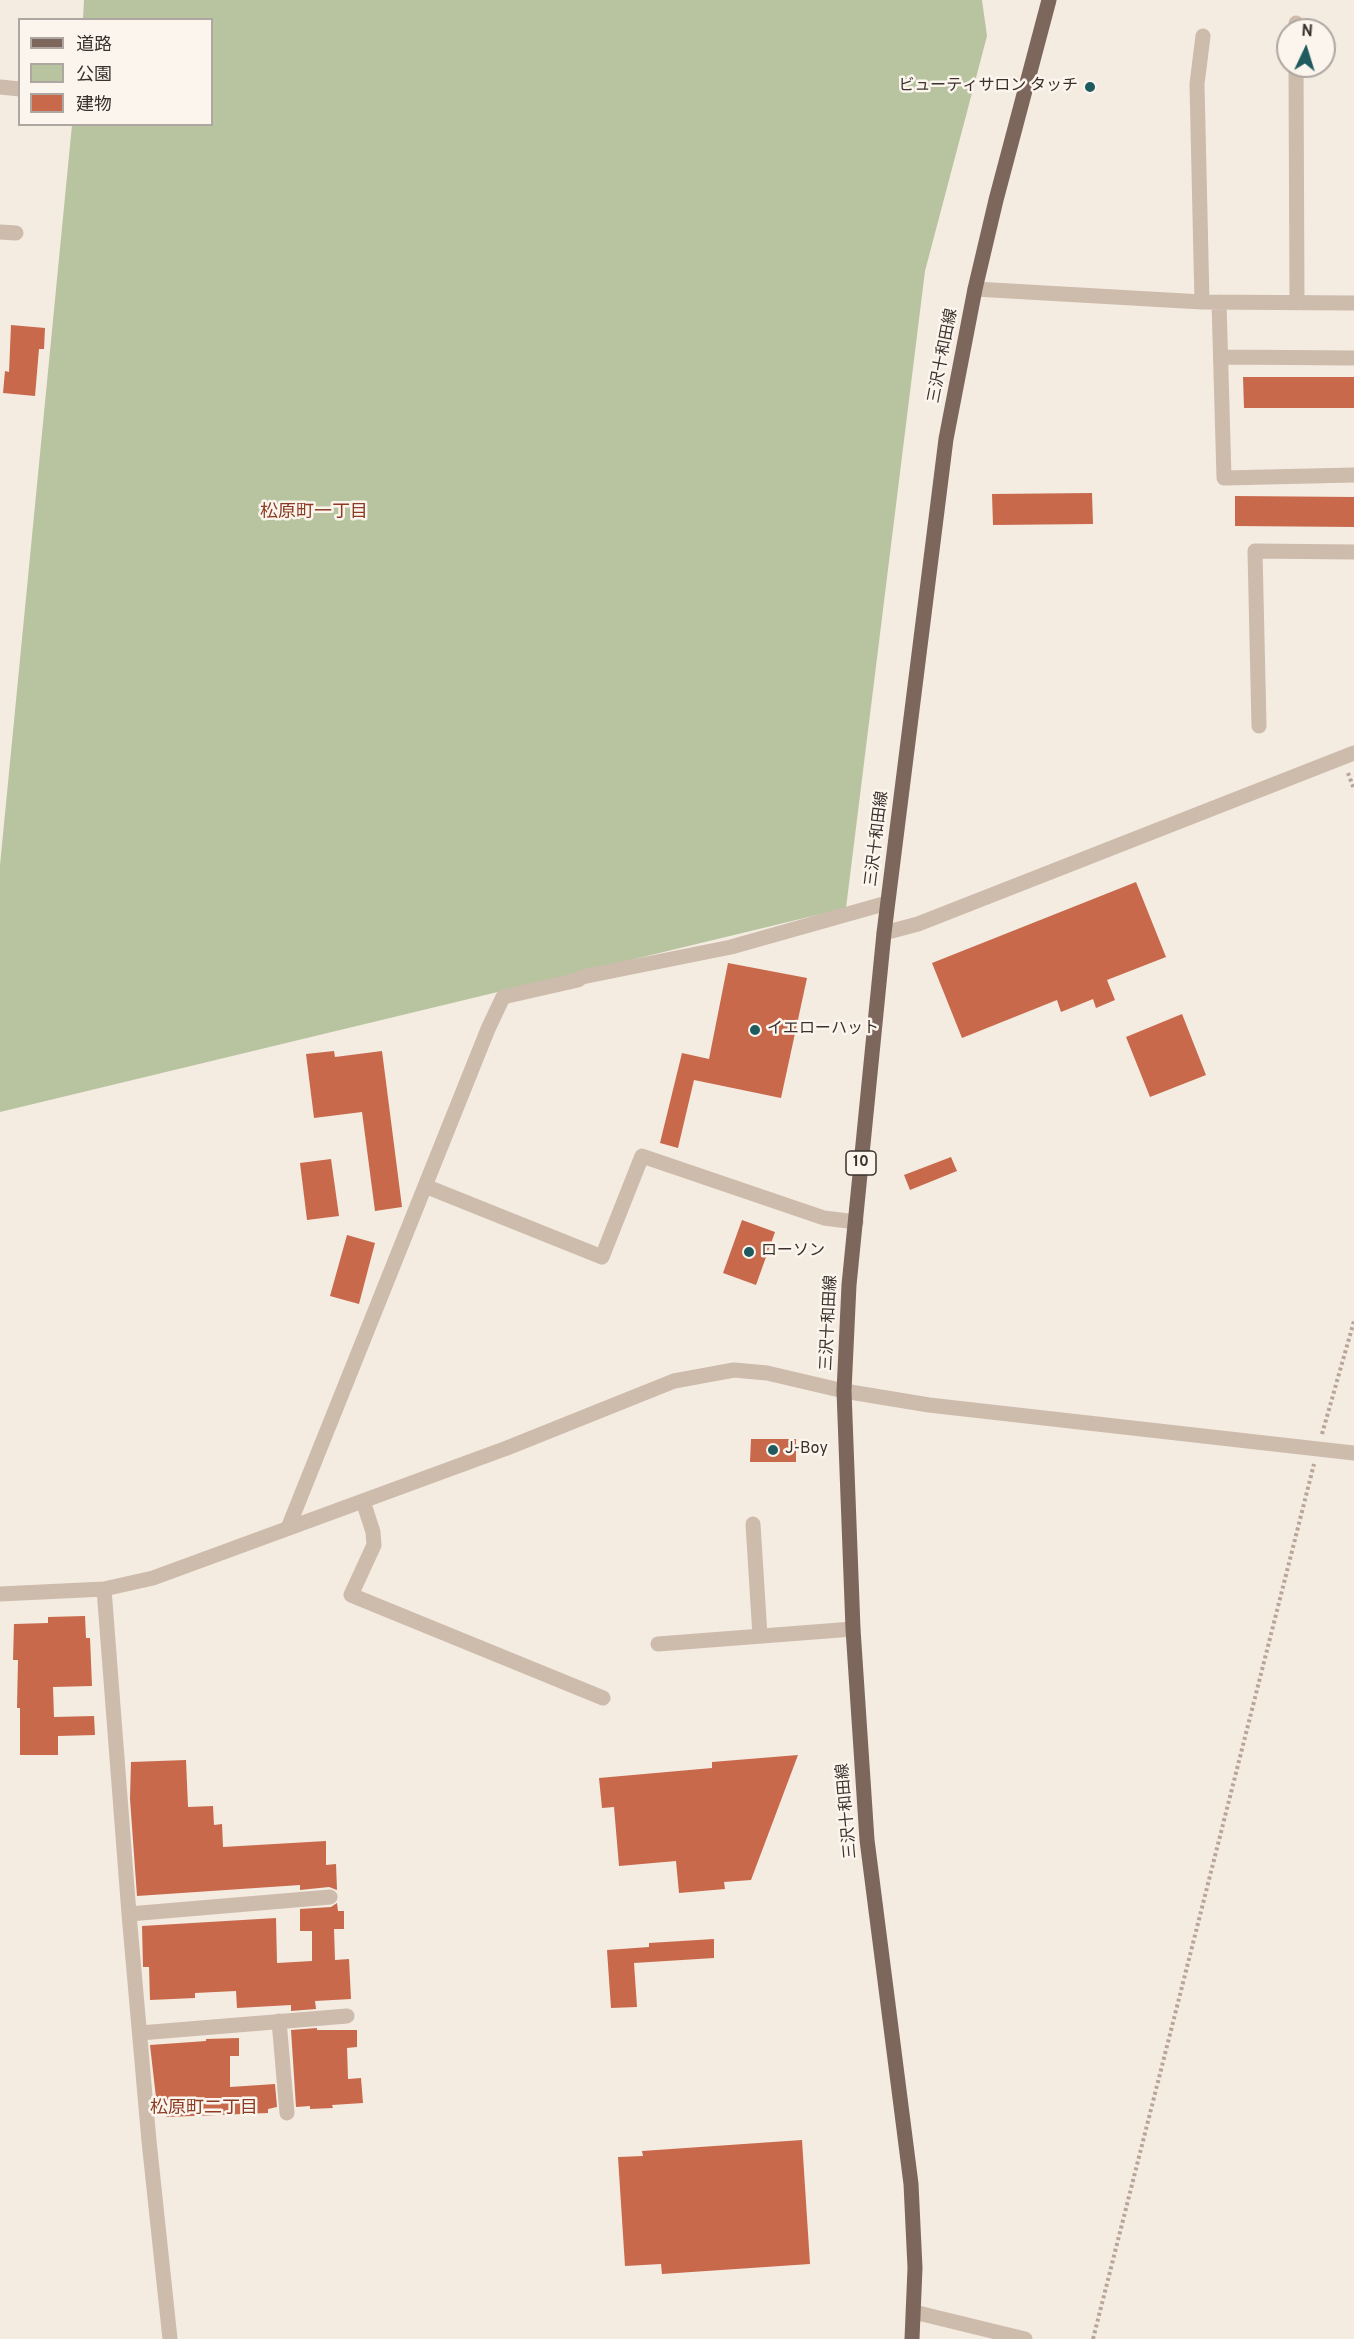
<!DOCTYPE html>
<html>
<head>
<meta charset="utf-8">
<style>
	body { margin:0 }
	#map { position:relative; width:1354px; height:2339px; overflow:hidden; background:#f4ebe1; font-family:Overpass,"Noto Sans JP",sans-serif }
	canvas { display:block }
	.legend { position:absolute; left:18px; top:18px; width:195px; height:108px; box-sizing:border-box; background:#fbf5ee; border:2px solid #aea6a0; margin:0; padding:8px 10px; list-style:none; font-size:18px; color:#3b302b }
	.legend li { display:flex; align-items:center; gap:12px; height:30px }
	.legend b { width:30px; border:2px solid #aea6a0 }
	.north { position:absolute; left:1276px; top:18px; width:60px; height:60px; box-sizing:border-box; background:#fbf5ee; border:2px solid #aea6a0; border-radius:50%; rotate:4deg; font-size:16px; font-weight:700; line-height:24px; text-align:center; color:#3b302b }
	.north::after { content:''; display:block; margin:auto; width:21px; height:27px; background:#1f5a5e; clip-path:polygon(50% 0,100% 100%,50% 72%,0 100%) }
</style>
</head>
<body>
<div id="map">
<canvas width="1354" height="2339"></canvas>
<ul class="legend">
<li><b style="height:8px;background:#7d675c"></b>道路</li>
<li><b style="height:16px;background:#b8c4a0"></b>公園</li>
<li><b style="height:16px;background:#c8694b"></b>建物</li>
</ul>
<div class="north">N</div>
</div>
<script>
const context = document.querySelector('canvas').getContext('2d');
context.lineJoin = 'round';
function fillPath(path, color) { context.fillStyle = color; context.fill(path, 'evenodd'); }
const shape = rows => new Path2D(rows.map(r => 'M' + r).join(''));
function trace(path, color, width, dash) { context.strokeStyle = color; context.lineWidth = width; context.lineCap = dash ? 'butt' : 'round'; context.setLineDash(dash || []); context.stroke(path); }
function label(font, color, halo, rows, align = 'center') {
  context.font = font + ' Overpass,"Noto Sans JP",sans-serif'; context.lineWidth = 5; context.setLineDash([]); context.textBaseline = 'middle'; context.strokeStyle = halo; context.fillStyle = color; for (const [text, x, y, turn = 0] of rows) {
    context.save(); context.translate(x, y); context.rotate((+turn || 0) * Math.PI / 180); context.textAlign = isNaN(turn) ? turn : align; if (halo) context.strokeText(text, 0, 0); context.fillText(text, 0, 0); context.restore();
  }
}
fillPath(shape([
	[84,0,982,0,987,36,925,271,846,908,0,1112,0,865,72,125,212,124,212,20,83,19]
]), '#b8c4a0');
fillPath(shape([
	[11,325,45,328,44,349,39,349,35,396,3,393,5,371,9,372],
	[1243,377,1354,377,1354,408,1244,408],
	[1092,493,1093,524,993,525,992,494],
	[1235,496,1354,497,1354,527,1235,526],
	[1136,882,1166,957,1107,980,1115,1000,1096,1008,1093,999,1061,1012,1057,1000,962,1038,932,963],
	[728,963,807,978,781,1098,694,1080,678,1148,660,1143,682,1053,709,1059],
	[1182,1014,1206,1075,1150,1097,1126,1037],
	[334,1051,335,1057,382,1051,402,1207,375,1211,362,1112,314,1118,306,1054],
	[951,1157,957,1171,910,1190,904,1175],
	[331,1159,339,1216,307,1220,300,1163],
	[742,1220,775,1232,756,1285,723,1273],
	[347,1235,375,1243,359,1304,330,1296],
	[751,1439,796,1439,796,1462,750,1462],
	[85,1616,86,1638,90,1638,92,1686,53,1687,54,1717,94,1716,95,1735,58,1736,58,1755,20,1755,20,1708,17,1708,18,1660,13,1660,14,1624,48,1623,48,1617],
	[798,1755,751,1880,724,1882,725,1889,679,1893,676,1861,619,1866,614,1807,602,1808,599,1778,712,1768,712,1762],
	[186,1760,188,1807,213,1806,214,1825,222,1824,223,1847,326,1841,326,1865,336,1864,337,1890,329,1887,300,1890,300,1885,137,1896,130,1799,131,1762],
	[337,1903,338,1911,344,1911,344,1929,334,1929,335,1960,349,1959,351,1999,315,2001,316,2009,291,2011,291,2005,237,2008,236,1991,195,1993,195,1998,150,2000,149,1967,143,1967,142,1926,276,1918,277,1963,312,1961,312,1931,300,1931,300,1909,331,1907],
	[714,1939,714,1958,634,1963,637,2007,611,2008,607,1950,649,1947,649,1943],
	[317,2028,317,2030,357,2030,357,2047,347,2048,348,2079,361,2078,363,2103,332,2105,333,2108,310,2109,310,2106,296,2107,291,2030],
	[239,2038,239,2056,230,2056,230,2087,275,2084,277,2107,268,2109,268,2113,166,2117,166,2115,158,2115,150,2045,206,2041,206,2039],
	[802,2140,810,2264,662,2274,661,2264,625,2266,618,2157,643,2156,642,2151]
]), '#c8694b');
trace(shape([
	[1348,773,1354,789],
	[1322,1434,1354,1321],
	[1093,2339,1314,1464]
]), '#b9a596', 4, [3, 3]);
trace(shape([
	[1296,23,1296,30],
	[1296,66,1297,303],
	[0,87,20,89],
	[0,232,16,233],
	[975,289,1202,302,1354,303],
	[1202,302,1197,84,1203,36],
	[1219,302,1224,478,1354,475],
	[1221,357,1354,358],
	[1259,726,1255,551,1354,552],
	[884,933,918,924,1354,753],
	[425,1186,602,1257,642,1156,824,1218,856,1222],
	[363,1501,373,1532,374,1545,351,1595,603,1698],
	[753,1524,760,1636],
	[288,1528,488,1029,503,997,578,980,582,977,731,947,887,903],
	[104,1589,129,1914,149,2141,170,2339],
	[0,1594,104,1589,153,1578,507,1448,674,1381,734,1370,767,1373,844,1391,929,1405,1354,1453],
	[658,1644,853,1629],
	[129,1914,330,1897],
	[279,2021,287,2113],
	[140,2033,347,2016],
	[914,2312,1025,2339]
]), '#cdbbac', 15);
trace(shape([
	[912,2339,915,2268,911,2184,867,1840,853,1629,844,1391,849,1285,884,933,946,439,975,289,996,200,1049,0]
]), '#7d675c', 15);
for (const [x, y, r, color] of [
	[1090,87,6,"#1f5a5e"],
	[755,1030,6,"#1f5a5e"],
	[749,1252,6,"#1f5a5e"],
	[773,1450,6,"#1f5a5e"]
]) { const dot = new Path2D(); dot.arc(x, y, r, 0, 2 * Math.PI); context.fillStyle = color; context.fill(dot); trace(dot, '#fbf5ee', 2); }
for (const [x, y, w] of [
	[861,1163,30]
]) { const box = new Path2D(); box.roundRect(x - w / 2, y - 12, w, 24, 4.5); context.fillStyle = '#fbf5ee'; context.fill(box); trace(box, '#3b302b', 1.5); }
label('bold 15px', '#3b302b', null, [
	["10",861,1163]
]);
label('16px', '#3b302b', '#fbf5ee', [
	["ビューティサロン タッチ",1078,87,"right"],
	["イエローハット",767,1030],
	["ローソン",761,1252],
	["J-Boy",785,1450]
], 'left');
label('16px', '#3b302b', '#fbf5ee', [
	["三沢十和田線",944,356,-79],
	["三沢十和田線",878,839,-83],
	["三沢十和田線",830,1323,-87],
	["三沢十和田線",848,1811,-95]
]);
label('18px', '#8c3b22', '#fbf5ee', [
	["松原町一丁目",314,513],
	["松原町二丁目",204,2109]
]);
</script>
</body>
</html>
